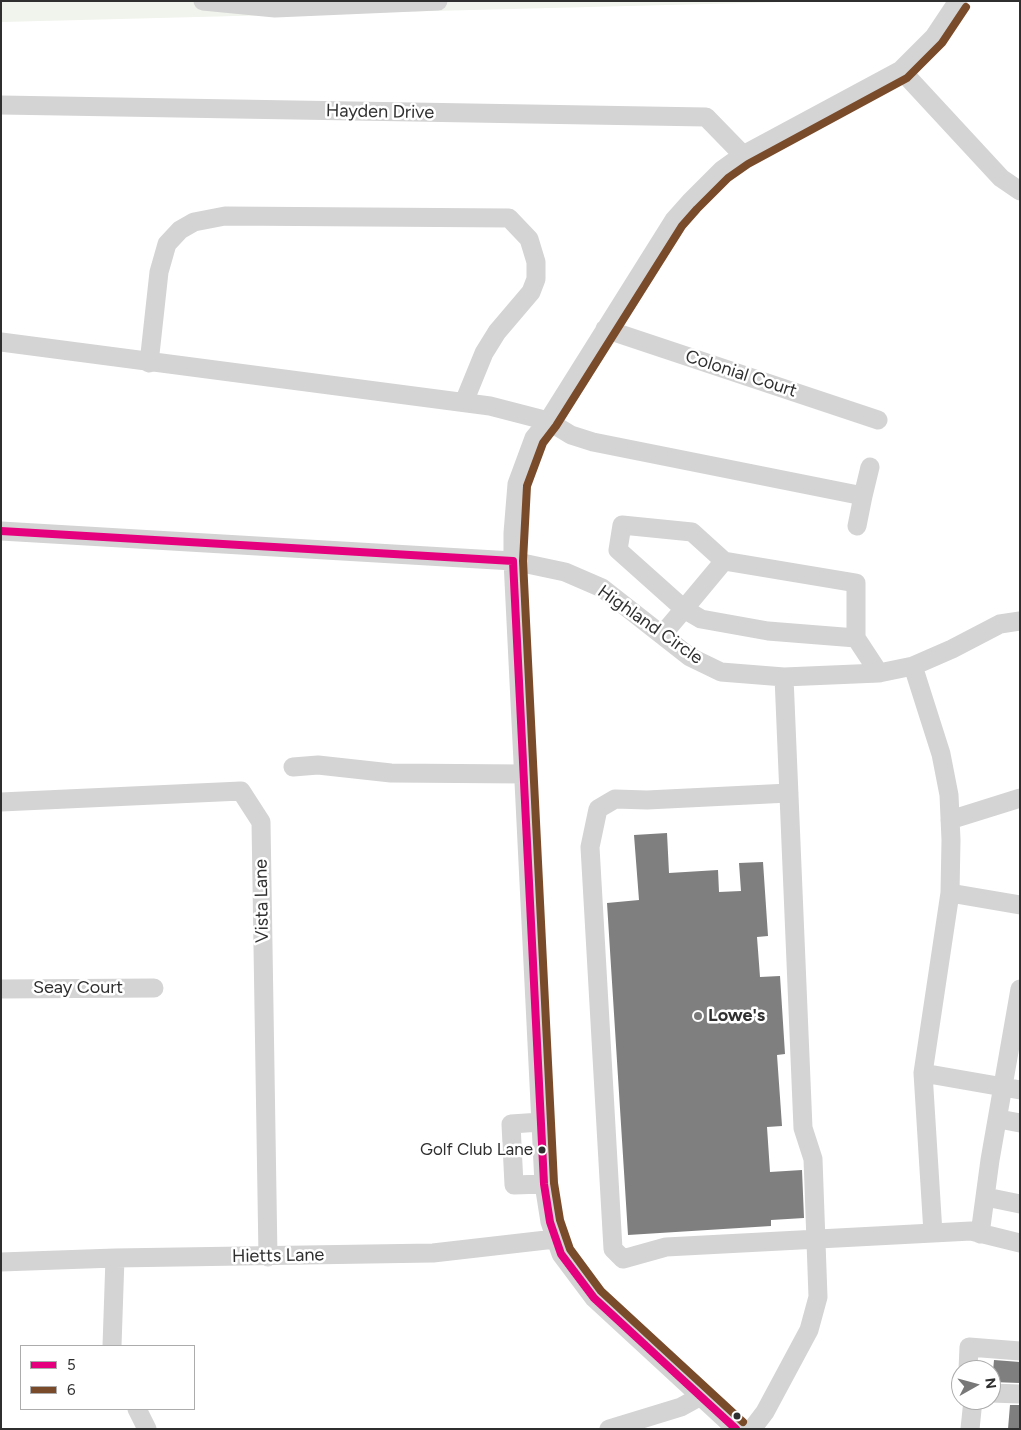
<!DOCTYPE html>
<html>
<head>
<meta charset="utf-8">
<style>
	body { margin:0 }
	#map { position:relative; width:1021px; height:1430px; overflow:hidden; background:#fff; font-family:Figtree,sans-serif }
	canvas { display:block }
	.frame { position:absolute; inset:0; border:2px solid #2f2f2f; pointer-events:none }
	.legend { position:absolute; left:20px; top:1345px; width:175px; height:65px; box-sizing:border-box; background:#fff; border:1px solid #acacac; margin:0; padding:6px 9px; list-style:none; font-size:15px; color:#2f2f2f }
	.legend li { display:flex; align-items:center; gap:10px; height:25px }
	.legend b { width:25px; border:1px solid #acacac }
	.north { position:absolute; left:951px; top:1360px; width:50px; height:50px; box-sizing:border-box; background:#fff; border:1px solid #acacac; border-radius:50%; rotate:83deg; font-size:14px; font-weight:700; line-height:20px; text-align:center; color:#2f2f2f }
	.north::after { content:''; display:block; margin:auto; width:18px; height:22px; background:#787878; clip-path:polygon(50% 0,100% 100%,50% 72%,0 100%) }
</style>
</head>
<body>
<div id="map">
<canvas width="1021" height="1430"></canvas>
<div class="frame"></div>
<ul class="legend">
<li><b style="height:6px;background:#e5007d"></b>5</li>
<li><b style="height:6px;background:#7a4b2a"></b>6</li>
</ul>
<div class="north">N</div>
</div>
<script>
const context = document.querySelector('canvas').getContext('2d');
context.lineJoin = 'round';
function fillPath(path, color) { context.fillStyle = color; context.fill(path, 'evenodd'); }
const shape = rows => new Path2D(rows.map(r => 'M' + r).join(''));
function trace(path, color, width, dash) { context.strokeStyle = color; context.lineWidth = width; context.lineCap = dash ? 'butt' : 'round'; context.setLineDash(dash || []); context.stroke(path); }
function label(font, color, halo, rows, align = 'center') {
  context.font = font + ' Figtree,sans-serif'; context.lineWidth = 5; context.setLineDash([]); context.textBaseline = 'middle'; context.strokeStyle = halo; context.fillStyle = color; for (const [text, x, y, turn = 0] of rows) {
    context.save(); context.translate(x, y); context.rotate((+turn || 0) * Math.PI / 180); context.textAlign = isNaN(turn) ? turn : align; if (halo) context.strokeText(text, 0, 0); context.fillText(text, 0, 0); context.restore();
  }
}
fillPath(shape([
	[1,1,824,1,1,22]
]), '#f0f4ec');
fillPath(shape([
	[667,833,669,873,718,870,719,892,741,891,739,863,763,862,768,936,757,937,760,977,780,976,785,1054,777,1055,782,1126,767,1127,770,1172,802,1170,804,1218,771,1220,771,1226,628,1235,607,903,639,900,634,835],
	[994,1360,1020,1362,1020,1383,992,1382],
	[1010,1405,1020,1405,1020,1429,1008,1429]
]), '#7f7f7f');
trace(shape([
	[203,1,275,8,438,1],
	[901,70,1001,178,1020,191],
	[1,105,706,117,743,155],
	[605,329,878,420],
	[1,342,490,406,548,421,571,435,593,442,863,496,857,526],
	[149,363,159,272,167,244,180,230,194,222,225,216,509,218,529,239,536,262,536,279,531,292,497,332,484,353,464,402],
	[863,496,870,467],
	[1,531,513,561,565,572,602,588,690,657,721,672,784,677,879,673,913,666,952,649,1000,624,1020,621],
	[662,635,684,609,724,561,692,532,622,525,618,550,684,609,701,619,768,631,856,638,856,583,724,561],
	[856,638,879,673],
	[913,666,941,754,949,795,951,840,950,893,923,1073,933,1233],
	[293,767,318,765,391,773,524,774],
	[789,793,647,800,615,799,598,809,590,847,613,1249,623,1259,666,1247,971,1231,1020,1243],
	[1,802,241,791,261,822,268,1257],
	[950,820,1020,798],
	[950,893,1020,905],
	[1,989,154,988],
	[923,1073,1020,1090],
	[999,1119,1020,1123],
	[541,1122,511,1124,514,1185,544,1184],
	[986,1197,1020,1204],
	[980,1234,990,1160,1020,989],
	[1,1262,115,1258,433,1253,555,1239],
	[112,1346,115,1258],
	[968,1370,969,1347,1020,1351],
	[991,1393,1020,1394],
	[137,1409,147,1429],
	[609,1429,681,1407,701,1396],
	[736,1429,594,1298,561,1254,550,1222,544,1184,513,561,513,533,517,484,534,438,548,421,674,220,690,202,722,170,743,155,901,70,934,37,958,1],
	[752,1429,765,1412,809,1330,818,1297,813,1159,803,1128,784,677],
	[970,1429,973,1400]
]), '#d4d4d4', 19);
trace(shape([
	[1,531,513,561],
	[513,561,544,1184,550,1222,561,1254,594,1298,736,1429]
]), '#e5007d', 8);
trace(shape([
	[743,1422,601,1291,570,1249,560,1220,554,1183,523,561,527,486,543,443,556,426,682,226,697,209,728,178,748,164,907,78,942,43,966,7]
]), '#7a4b2a', 8);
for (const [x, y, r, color] of [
	[698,1016,5,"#787878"],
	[542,1150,4.5,"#2f2f2f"],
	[737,1416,4.5,"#2f2f2f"]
]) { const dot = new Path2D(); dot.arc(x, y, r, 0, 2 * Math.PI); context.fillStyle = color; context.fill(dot); trace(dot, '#fff', 2); }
label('17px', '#2f2f2f', '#fff', [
	["Golf Club Lane",533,1150]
], 'right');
label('18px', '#2f2f2f', '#fff', [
	["Hayden Drive",380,112,1],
	["Colonial Court",741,374,18],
	["Highland Circle",650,625,35],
	["Vista Lane",262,901,-91],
	["Seay Court",78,988],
	["Hietts Lane",278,1256,-1]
]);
label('bold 18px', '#2f2f2f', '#fff', [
	["Lowe's",708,1016]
], 'left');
</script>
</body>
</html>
